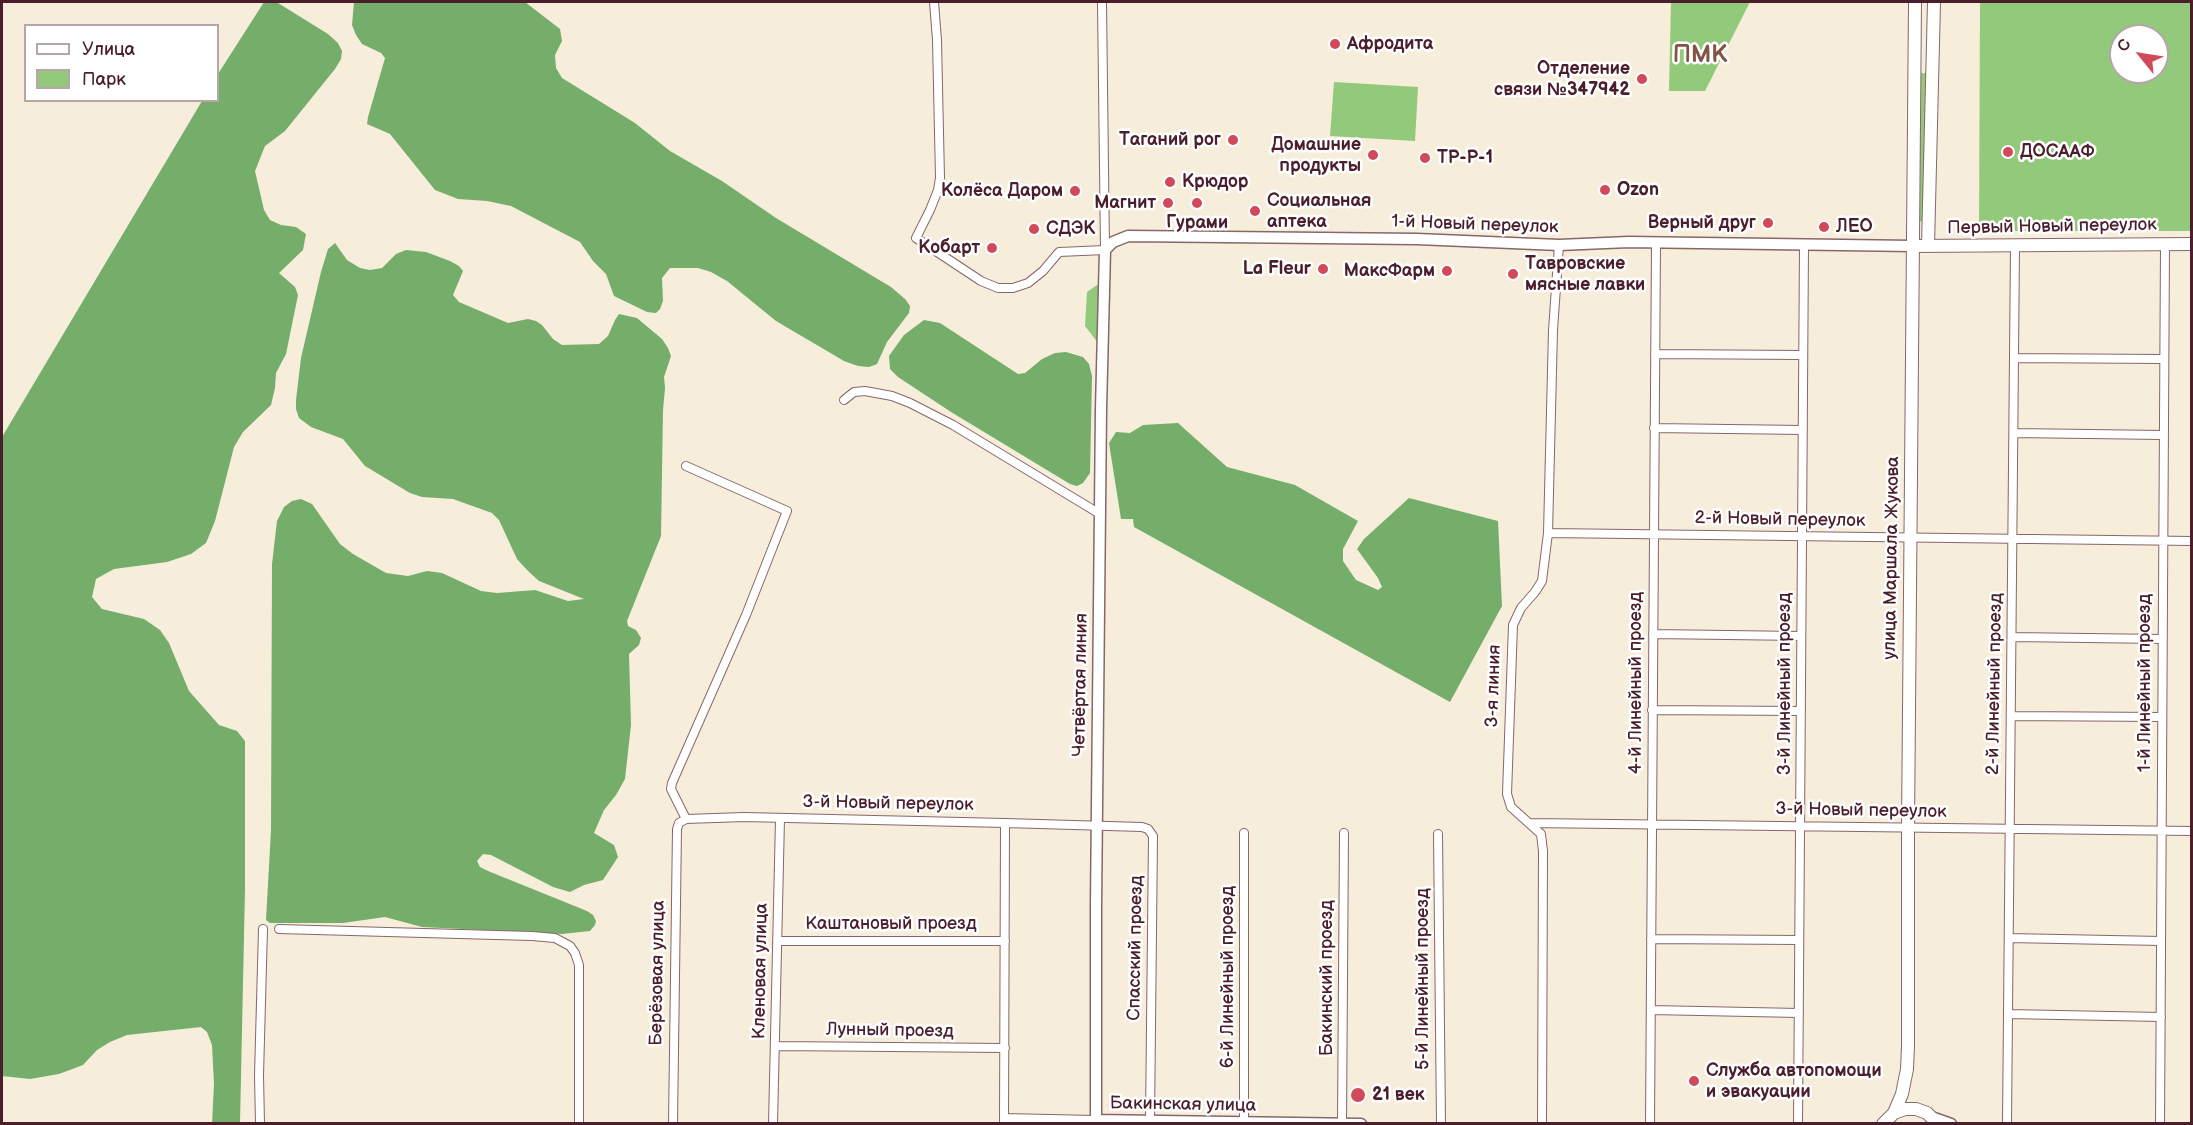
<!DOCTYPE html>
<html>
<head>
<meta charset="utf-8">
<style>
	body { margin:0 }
	#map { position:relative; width:2193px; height:1125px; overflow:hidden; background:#f7eddb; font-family:"Balsamiq Sans",sans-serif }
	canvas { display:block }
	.frame { position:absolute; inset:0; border:3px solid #4a1f2b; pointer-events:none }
	.legend { position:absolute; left:24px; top:24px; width:195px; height:78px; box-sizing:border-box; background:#fff; border:2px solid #b7a5aa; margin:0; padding:8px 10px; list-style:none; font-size:18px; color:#4a1f2b }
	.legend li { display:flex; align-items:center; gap:12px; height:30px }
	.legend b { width:30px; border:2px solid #b7a5aa }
	.north { position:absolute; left:2109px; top:24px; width:60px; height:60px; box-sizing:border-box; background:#fff; border:2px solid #b7a5aa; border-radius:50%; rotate:300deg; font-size:16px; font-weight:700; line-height:24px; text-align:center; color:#4a1f2b }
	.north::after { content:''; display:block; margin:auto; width:21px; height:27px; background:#d1495b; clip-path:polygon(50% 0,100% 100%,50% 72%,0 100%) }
</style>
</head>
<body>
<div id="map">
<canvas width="2193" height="1125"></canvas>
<div class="frame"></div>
<ul class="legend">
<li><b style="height:8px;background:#fff"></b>Улица</li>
<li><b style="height:16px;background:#92c97b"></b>Парк</li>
</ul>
<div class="north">С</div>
</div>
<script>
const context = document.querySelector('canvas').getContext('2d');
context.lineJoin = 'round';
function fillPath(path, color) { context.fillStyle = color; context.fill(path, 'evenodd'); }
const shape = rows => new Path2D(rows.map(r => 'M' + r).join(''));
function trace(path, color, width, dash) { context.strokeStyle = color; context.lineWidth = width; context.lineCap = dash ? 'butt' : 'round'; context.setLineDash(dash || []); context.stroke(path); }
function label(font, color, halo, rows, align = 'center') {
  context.font = font + ' "Balsamiq Sans",sans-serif'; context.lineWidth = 5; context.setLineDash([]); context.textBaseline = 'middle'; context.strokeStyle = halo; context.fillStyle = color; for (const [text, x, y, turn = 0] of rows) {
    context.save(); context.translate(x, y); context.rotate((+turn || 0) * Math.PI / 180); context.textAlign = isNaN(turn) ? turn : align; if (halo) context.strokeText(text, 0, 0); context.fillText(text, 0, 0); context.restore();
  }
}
fillPath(shape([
	[1671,2,1750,2,1705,91,1669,91],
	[1980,2,2191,2,2191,231,1979,231],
	[2121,36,2157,36,2157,72,2121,72],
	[1917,73,1928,73,1926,222,1917,221],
	[1334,82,1418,87,1415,141,1330,136],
	[1100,283,1098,343,1085,326,1087,292]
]), '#92c97b');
fillPath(shape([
	[264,2,278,3,328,34,338,43,342,51,341,59,335,69,285,131,265,146,255,171,264,210,270,220,281,225,296,227,306,234,303,250,279,273,295,287,298,295,286,354,276,373,275,388,271,405,243,432,234,447,215,521,206,543,191,554,167,562,114,569,96,579,92,597,102,609,144,619,160,630,169,643,189,691,219,725,237,731,245,741,245,889,240,1123,212,1124,214,1084,212,1045,207,1032,201,1027,127,1035,110,1042,97,1050,83,1065,59,1074,30,1079,2,1076,2,437,202,101,218,100,218,74],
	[354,2,525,2,560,29,562,41,555,55,556,68,562,78,635,123,670,151,722,181,776,218,891,287,905,299,910,306,909,313,887,342,877,364,869,367,858,366,844,361,776,321,727,281,711,272,698,268,670,268,662,278,663,301,660,309,656,313,647,312,614,296,606,274,593,261,580,242,511,206,487,201,458,199,435,190,390,134,367,124,368,117,385,58,381,53,362,44,356,35,352,25],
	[335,243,347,260,360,268,370,270,382,268,396,254,406,250,426,252,450,261,459,266,463,271,453,295,459,302,508,323,528,319,536,321,542,325,553,339,562,345,599,344,608,336,615,320,619,314,637,318,662,339,668,348,671,356,664,377,665,388,663,410,661,536,627,621,628,626,636,630,641,638,639,645,629,654,631,725,625,779,616,795,604,810,594,833,614,845,618,857,603,880,584,885,570,892,553,887,491,855,483,854,477,861,480,867,488,871,587,911,593,915,596,921,595,925,590,931,562,934,422,927,385,917,343,923,270,923,266,920,271,830,272,564,277,521,284,507,292,501,301,499,312,504,340,544,353,554,386,573,408,576,427,571,442,573,481,591,497,593,535,590,568,601,584,599,539,581,528,571,517,559,499,520,492,513,453,499,422,497,410,493,365,466,343,439,311,427,299,418,296,409,296,400,301,358,321,272,328,249],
	[924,320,940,323,1018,374,1025,373,1042,359,1055,353,1066,352,1083,357,1089,364,1092,376,1090,473,1083,483,1077,486,1070,484,951,412,898,377,890,369,889,356,904,335],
	[1178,423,1227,467,1295,485,1358,521,1343,549,1343,561,1356,580,1378,590,1382,587,1378,578,1357,549,1364,539,1409,498,1498,521,1502,606,1450,702,1134,527,1133,519,1121,519,1109,443,1116,432,1130,433,1143,425]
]), '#75ad6b');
const minor = shape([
	[934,2,937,40,940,178,938,190,930,210,916,238,981,281,998,288,1013,288,1028,283,1043,271,1059,252,1105,250,1102,2],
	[1655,354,1803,355],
	[2015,358,2163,359],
	[844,400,854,392,865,391,892,396,910,403,953,425,1100,514],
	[1654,428,1803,430],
	[2014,433,2163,435],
	[1548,533,2192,541],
	[1653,634,1801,636],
	[2012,637,2162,639],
	[1652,710,1801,711],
	[2011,716,2162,717],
	[686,819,671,789,672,783,746,615,787,511,686,466],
	[1530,823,2192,831],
	[1438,834,1441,1124],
	[279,929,532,936,555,938,570,946,575,953,579,965,579,1124],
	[2009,938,2161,941],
	[1651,939,1799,940],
	[778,941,1005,941],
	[1651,1010,1799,1013],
	[2008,1014,2161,1017],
	[776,1046,1005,1048],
	[1004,1118,1095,1120],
	[1244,1122,1244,833],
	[1342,1123,1344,833],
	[260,1124,259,1075,263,929],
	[673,1124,677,829,679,823,686,819,744,817,1005,823,1142,827,1148,829,1153,836,1150,1121],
	[773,1124,780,819],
	[1004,1124,1005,823],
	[1542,1124,1543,851,1541,834,1511,807,1507,794,1513,625,1521,608,1535,592,1542,581,1548,533,1553,330,1559,245],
	[1650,1124,1656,243],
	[1798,1124,1804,245],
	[2007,1124,2015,246],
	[2160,1124,2165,244]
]);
const tertiary = shape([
	[1934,1118,1951,1124],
	[1095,1120,1361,1124],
	[1096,1124,1096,905,1101,409,1105,250,1113,242,1128,236,1417,239,1559,245,1629,242,1913,246]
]);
const secondary = shape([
	[1913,246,2192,244],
	[1928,246,1934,2],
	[1894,1113,1902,1094,1907,1069,1908,1046,1908,828,1915,2],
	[1883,1124,1894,1113,1905,1109,1916,1109,1927,1113,1938,1124]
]);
trace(minor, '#876769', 10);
trace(tertiary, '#876769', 13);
trace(secondary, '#876769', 14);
trace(minor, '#fff', 8);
trace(tertiary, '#fff', 10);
trace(secondary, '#fff', 12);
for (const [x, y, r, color] of [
	[1335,44,6,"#d1495b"],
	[1642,79,6,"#d1495b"],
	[1233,140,6,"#d1495b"],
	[2008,152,6,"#d1495b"],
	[1373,155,6,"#d1495b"],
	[1425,158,6,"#d1495b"],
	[1170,182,6,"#d1495b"],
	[1605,190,6,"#d1495b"],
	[1075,191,6,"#d1495b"],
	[1168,203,6,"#d1495b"],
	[1197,203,6,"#d1495b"],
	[1255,211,6,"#d1495b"],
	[1768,223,6,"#d1495b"],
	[1824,227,6,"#d1495b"],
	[1034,229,6,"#d1495b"],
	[992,248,6,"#d1495b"],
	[1323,269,6,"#d1495b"],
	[1447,271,6,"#d1495b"],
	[1513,274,6,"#d1495b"],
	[1694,1081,6,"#d1495b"],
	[1358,1095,8,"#d1495b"]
]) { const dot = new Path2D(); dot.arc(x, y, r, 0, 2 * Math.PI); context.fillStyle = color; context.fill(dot); trace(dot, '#fff', 2); }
label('bold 18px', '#4a1f2b', '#fff', [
	["Афродита",1347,44],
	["Отделение",1630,69,"right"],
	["связи №347942",1630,90,"right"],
	["Таганий рог",1221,140,"right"],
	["Домашние",1361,145,"right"],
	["продукты",1361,166,"right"],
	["ДОСААФ",2020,152],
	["ТР-Р-1",1437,158],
	["Крюдор",1182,182],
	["Ozon",1617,190],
	["Колёса Даром",1063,191,"right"],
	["Социальная",1267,201],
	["аптека",1267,222],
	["Магнит",1156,203,"right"],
	["Гурами",1197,223,"center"],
	["Верный друг",1756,223,"right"],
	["ЛЕО",1836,227],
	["СДЭК",1046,229],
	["Кобарт",980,248,"right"],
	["Тавровские",1525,264],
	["мясные лавки",1525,285],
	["La Fleur",1311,269,"right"],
	["МаксФарм",1435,271,"right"],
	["Служба автопомощи",1706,1071],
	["и эвакуации",1706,1092],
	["21 век",1372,1095]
], 'left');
label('18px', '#4a1f2b', '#fff', [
	["1-й Новый переулок",1475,225,2],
	["Первый Новый переулок",2052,227,-1],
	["2-й Новый переулок",1780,520,1],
	["улица Маршала Жукова",1892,558,-89],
	["4-й Линейный проезд",1636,683,-90],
	["1-й Линейный проезд",2145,683,-90],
	["3-й Линейный проезд",1785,684,-90],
	["2-й Линейный проезд",1995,684,-89],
	["Четвёртая линия",1081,685,-89],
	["3-я линия",1494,686,-88],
	["3-й Новый переулок",888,804,1],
	["3-й Новый переулок",1861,811,1],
	["Каштановый проезд",891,924],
	["Спасский проезд",1136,948,-89],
	["Кленовая улица",761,971,-89],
	["Берёзовая улица",658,973,-89],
	["6-й Линейный проезд",1228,977,-90],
	["Бакинский проезд",1327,978,-90],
	["5-й Линейный проезд",1423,979,-90],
	["Лунный проезд",890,1031,1],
	["Бакинская улица",1183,1105,1]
]);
label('bold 24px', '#835343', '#fff', [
	["ПМК",1700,56]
]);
</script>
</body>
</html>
